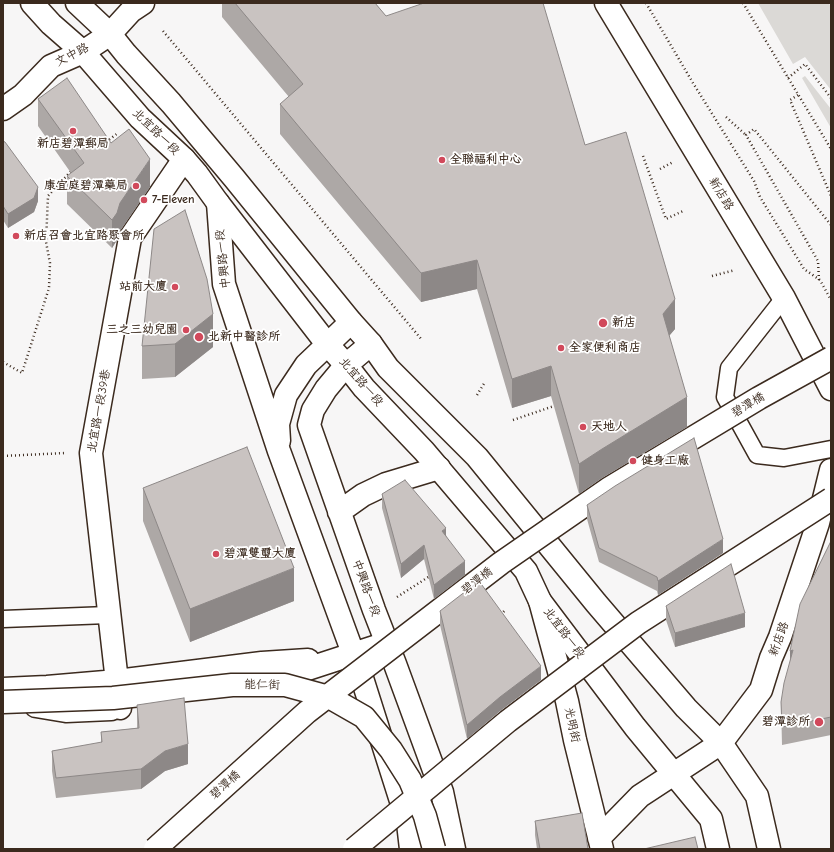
<!DOCTYPE html>
<html>
<head>
<meta charset="utf-8">
<style>
	body { margin:0 }
	#map { position:relative; width:834px; height:852px; overflow:hidden; background:#f7f6f6; font-family:"Comic Neue",sans-serif }
	canvas { display:block }
	.frame { position:absolute; inset:0; border:4px solid #3b2a1e; pointer-events:none }
</style>
</head>
<body>
<div id="map">
<canvas width="834" height="852"></canvas>
<div class="frame"></div>
</div>
<script>
const context = document.querySelector('canvas').getContext('2d');
context.lineJoin = 'round';
function fillPath(path, color) { context.fillStyle = color; context.fill(path, 'evenodd'); }
const shape = rows => new Path2D(rows.map(r => 'M' + r).join(''));
function trace(path, color, width, dash) { context.strokeStyle = color; context.lineWidth = width; context.lineCap = dash ? 'butt' : 'round'; context.setLineDash(dash || []); context.stroke(path); }
function label(font, color, halo, rows, align = 'center') {
  context.font = font + ' "Comic Neue","LXGW WenKai TC",sans-serif'; context.lineWidth = 3.5; context.setLineDash([]); context.textBaseline = 'middle'; context.strokeStyle = halo; context.fillStyle = color; for (const [text, x, y, turn = 0] of rows) {
    context.save(); context.translate(x, y); context.rotate((+turn || 0) * Math.PI / 180); context.textAlign = isNaN(turn) ? turn : align; if (halo) context.strokeText(text, 0, 0); context.fillText(text, 0, 0); context.restore();
  }
}
fillPath(shape([
	[758,3,829,3,831,8,831,90,805,57,793,64],
	[805,76,831,109,831,128,802,78]
]), '#dbd9d6');
const service = shape([
	[784,298,729,368,725,397,757,455,784,458,831,449],
	[3,619,108,615]
]);
const minor = shape([
	[606,3,784,298,831,389],
	[3,109,23,95,51,66,83,52,110,34,131,11,143,3],
	[540,601,567,701,575,740,602,849],
	[261,684,387,643],
	[3,689,47,687,117,681,262,663,308,660],
	[36,706,66,711,111,709],
	[120,708,91,453,130,238,184,159],
	[599,838,640,796,721,743,761,690,771,658,780,637,818,523,831,470]
]);
const tertiary = shape([
	[218,203,224,284,279,451,361,675,408,823,411,849],
	[371,344,346,365,326,389,313,410,309,425,374,610,395,664,442,792,454,849],
	[279,441,278,424,286,395,306,365,351,322],
	[339,512,363,495,386,484,439,468]
]);
const primary = shape([
	[32,3,51,24,83,52,140,118,184,159,197,174,218,203,327,344,346,365,364,388,424,451,526,571,540,601,635,727,711,819,718,849],
	[77,3,110,34,126,54,171,103,234,178,351,322,371,344,388,368,477,457,596,603,686,708,721,743,757,796,769,849]
]);
trace(service, '#3b2a1e', 19);
trace(minor, '#3b2a1e', 25);
trace(tertiary, '#3b2a1e', 25);
trace(primary, '#3b2a1e', 25);
trace(shape([
	[646,3,693,83,754,181,760,197,804,269,820,280,831,300],
	[743,3,831,149],
	[163,31,422,340],
	[788,78,805,64,831,98],
	[798,95,790,100,831,196],
	[726,117,746,135],
	[106,142,118,133],
	[643,156,666,219,683,211],
	[660,169,673,162],
	[712,276,735,270],
	[819,280,818,261,746,135,754,129,831,225],
	[3,362,22,373,49,288,50,263,46,242,48,196,73,169],
	[477,395,485,382],
	[513,420,554,406],
	[3,456,66,453],
	[397,597,430,576],
	[501,615,505,610]
]), '#3b2a1e', 2.5, [1, 3]);
trace(service, '#fff', 16);
trace(minor, '#fff', 22);
trace(tertiary, '#fff', 22);
trace(primary, '#fff', 22);
const tertiaryBridge = shape([
	[3,702,113,698,232,685,285,685,329,697,364,717,391,750,410,780,425,816,434,849]
]);
const motorwayBridge = shape([
	[155,849,307,712,501,563,608,489,759,398,831,358],
	[354,849,508,721,638,623,831,499]
]);
trace(tertiaryBridge, '#3b2a1e', 25, []);
trace(motorwayBridge, '#3b2a1e', 25, []);
trace(tertiaryBridge, '#fff', 22);
trace(motorwayBridge, '#fff', 22);
fillPath(shape([
	[222,3,375,3,386,16,585,145,675,329,669,336,687,427,602,478,579,494,551,396,512,408,477,289,421,302,280,134,280,104,289,97,222,17],
	[38,99,111,143,150,187,120,231,117,240,112,248,67,204,67,176,71,173,38,126],
	[3,141,38,201,34,212,8,228,3,220],
	[213,314,213,347,175,377,142,379,142,346],
	[143,488,294,601,190,642,143,521],
	[382,494,446,535,465,575,434,599,424,559,401,578,382,508],
	[587,505,723,553,658,595,657,591,599,562,587,519],
	[831,541,831,735,782,745,781,702],
	[666,606,745,627,675,647,666,620],
	[440,611,541,680,500,711,467,739,440,625],
	[137,705,188,764,165,771,141,789,56,798,52,771,52,751,101,743,101,732,137,728],
	[535,821,588,849,537,849,535,835]
]), '#ada8a6');
fillPath(shape([
	[150,159,150,187,120,231,117,240,112,248,112,220,120,203],
	[38,187,38,201,34,212,8,228,8,214],
	[477,260,477,289,421,302,421,273],
	[675,299,675,329,663,343,663,314],
	[213,314,213,347,175,377,175,344],
	[551,366,551,396,512,408,512,379],
	[687,397,687,427,602,478,579,494,579,464,602,449],
	[446,528,446,542,442,531],
	[723,539,723,553,658,595,658,581],
	[424,545,424,559,401,578,401,564],
	[465,561,465,575,434,599,434,585],
	[294,568,294,601,190,642,190,609],
	[745,613,745,627,675,647,675,633],
	[793,650,790,669,790,651],
	[541,666,541,680,500,711,467,739,467,725,500,697],
	[188,744,188,764,165,771,141,789,141,769,165,751]
]), '#8d8887');
const building = shape([
	[235,3,375,3,386,16,424,3,543,3,585,145,626,132,675,299,663,314,687,397,602,449,579,464,551,366,512,379,477,260,421,273,280,104,303,84,235,3],
	[67,78,111,143,129,129,150,159,120,203,117,213,112,220,67,176,84,163,38,99,67,78],
	[3,141,5,142,38,187,34,198,8,214,3,206,3,141],
	[185,210,207,279,213,314,175,344,142,346,154,229,185,210],
	[694,438,723,539,658,581,657,577,599,548,587,505,615,486,694,438],
	[247,447,294,568,190,609,143,488,247,447],
	[405,480,446,528,442,531,465,561,434,585,424,545,401,564,382,494,405,480],
	[831,541,831,717,782,727,781,702,784,683,793,650,790,651,800,604,831,541],
	[731,564,745,613,675,633,666,606,731,564],
	[479,581,541,666,500,697,467,725,440,611,479,581],
	[184,698,188,744,165,751,141,769,56,778,52,751,102,742,101,732,139,728,137,705,184,698],
	[582,813,588,849,540,849,535,821,582,813],
	[695,837,698,849,644,849,695,837]
]);
fillPath(building, '#c9c3c1');
trace(building, '#8d8887', 1);
for (const [x, y, r, color] of [
	[73,131,4,"#d1495b"],
	[442,160,4,"#d1495b"],
	[136,186,4,"#d1495b"],
	[144,200,4,"#d1495b"],
	[16,236,4,"#d1495b"],
	[175,287,4,"#d1495b"],
	[603,323,5,"#d1495b"],
	[186,330,4,"#d1495b"],
	[199,337,5,"#d1495b"],
	[561,348,4,"#d1495b"],
	[583,427,4,"#d1495b"],
	[633,461,4,"#d1495b"],
	[216,554,4,"#d1495b"],
	[819,722,5,"#d1495b"]
]) { const dot = new Path2D(); dot.arc(x, y, r, 0, 2 * Math.PI); context.fillStyle = color; context.fill(dot); trace(dot, '#fff', 1.5); }
label('12px', '#3b2a1e', '#fff', [
	["文中路",72,55,-27],
	["北宜路一段",156,132,44],
	["新店路",721,194,59],
	["中興路一段",223,259,-96],
	["北宜路一段",361,382,49],
	["碧潭橋",748,405,-31],
	["北宜路一段39巷",99,411,-80],
	["碧潭橋",477,581,-38],
	["中興路一段",366,588,70],
	["北宜路一段",564,633,53],
	["新店路",779,639,-70],
	["能仁街",262,685,1],
	["光明街",572,725,78],
	["碧潭橋",225,785,-42]
]);
label('bold 12px', '#3b2a1e', '#fff', [
	["新店碧潭郵局",73,144,"center"],
	["全聯福利中心",450,160],
	["康宜庭碧潭藥局",128,186,"right"],
	["7-Eleven",152,200],
	["新店召會北宜路聚會所",24,236],
	["站前大廈",167,287,"right"],
	["新店",612,323],
	["三之三幼兒園",178,330,"right"],
	["北新中醫診所",208,337],
	["全家便利商店",569,348],
	["天地人",591,427],
	["健身工廠",641,461],
	["碧潭雙璽大廈",224,554],
	["碧潭診所",810,722,"right"]
], 'left');
</script>
</body>
</html>
